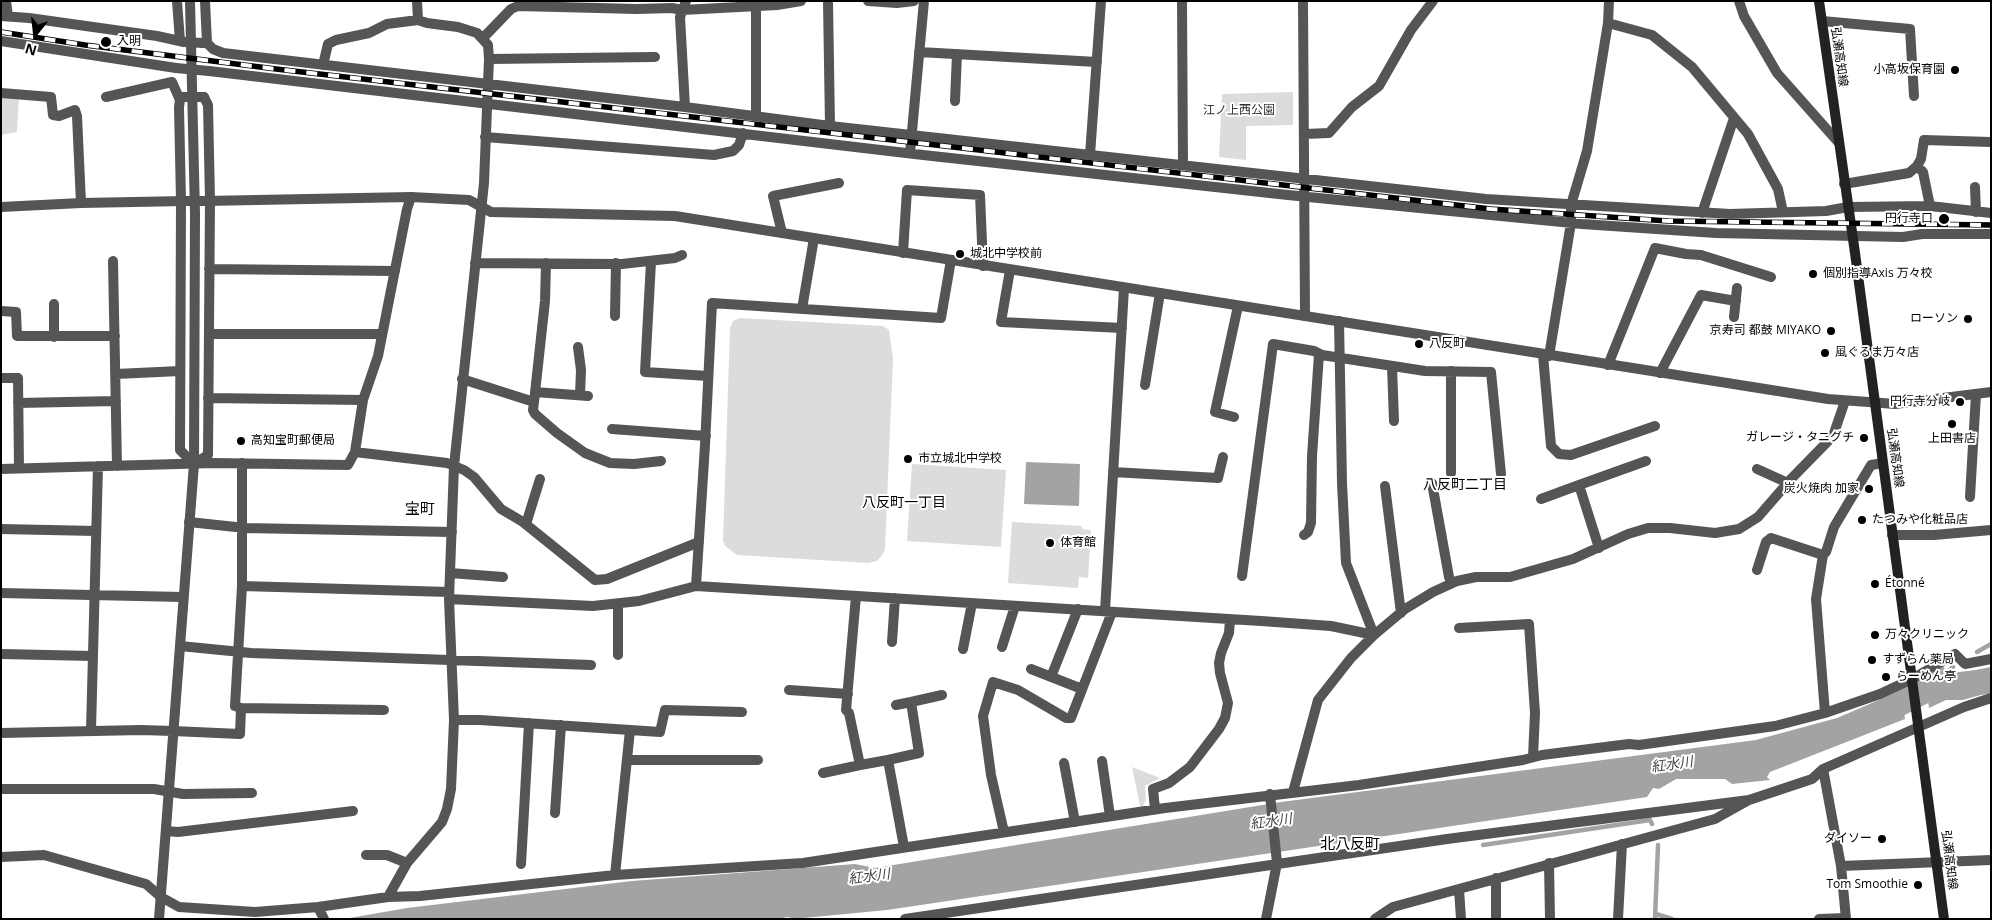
<!DOCTYPE html>
<html>
<head>
<meta charset="utf-8">
<style>
	body { margin:0 }
	#map { position:relative; width:1992px; height:920px; overflow:hidden; background:#fff; font-family:"Open Sans",sans-serif }
	canvas { display:block }
	.frame { position:absolute; inset:0; border:2px solid #000; pointer-events:none }
	.north { position:absolute; left:10px; top:10px; width:50px; height:50px; -webkit-text-stroke:4px #fff; paint-order:stroke; rotate:196deg; font-size:14px; font-weight:700; line-height:20px; text-align:center; color:#000 }
	.north::after { content:''; display:block; margin:auto; width:18px; height:22px; background:#000; clip-path:polygon(50% 0,100% 100%,50% 72%,0 100%) }
</style>
</head>
<body>
<div id="map">
<canvas width="1992" height="920"></canvas>
<div class="frame"></div>
<div class="north">N</div>
</div>
<script>
const context = document.querySelector('canvas').getContext('2d');
context.lineJoin = 'round';
function fillPath(path, color) { context.fillStyle = color; context.fill(path, 'evenodd'); }
const shape = rows => new Path2D(rows.map(r => 'M' + r).join(''));
function trace(path, color, width, dash) { context.strokeStyle = color; context.lineWidth = width; context.lineCap = dash ? 'butt' : 'round'; context.setLineDash(dash || []); context.stroke(path); }
function label(font, color, halo, rows, align = 'center') {
  context.font = font + ' "Open Sans","Noto Sans JP",sans-serif'; context.lineWidth = 4; context.setLineDash([]); context.textBaseline = 'middle'; context.strokeStyle = halo; context.fillStyle = color; for (const [text, x, y, turn = 0] of rows) {
    context.save(); context.translate(x, y); context.rotate((+turn || 0) * Math.PI / 180); context.textAlign = isNaN(turn) ? turn : align; if (halo) context.strokeText(text, 0, 0); context.fillText(text, 0, 0); context.restore();
  }
}
fillPath(shape([
	[1293,92,1293,125,1246,126,1246,160,1219,157,1222,94],
	[1,95,19,96,17,132,1,135],
	[740,318,883,326,889,330,893,359,885,549,883,554,877,561,868,563,737,555,725,546,723,541,730,328,733,321],
	[912,464,1006,470,1001,547,907,541],
	[1012,522,1082,526,1082,529,1091,530,1088,578,1079,577,1078,588,1008,583],
	[1132,767,1160,778,1145,786,1146,799,1143,806,1140,806]
]), '#dcdcdc');
fillPath(shape([
	[1026,462,1080,464,1079,506,1024,504],
	[1944,666,1946,676,1954,671,1955,674,1991,667,1991,692,1963,700,1946,700,1929,708,1925,677],
	[1900,691,1905,719,1770,772,1767,777,1770,780,1732,784,1725,779,1676,779,1659,789,1653,788,1647,797,1305,848,887,910,793,919,788,917,777,919,344,919,407,908,632,881,855,864,875,868,1281,802,1756,740,1837,718]
]), '#a3a3a3');
trace(shape([
	[1977,652,1991,644],
	[1941,677,1953,667],
	[1483,845,1650,820,1652,824],
	[1656,914,1672,919],
	[1655,919,1658,845]
]), '#a3a3a3', 4.5);
trace(shape([
	[1871,718,1930,688,1991,681]
]), '#a3a3a3', 25);
trace(shape([
	[6,1,8,16],
	[177,1,180,41],
	[205,1,207,43],
	[828,1,830,126],
	[868,1,897,3,914,1],
	[1182,1,1183,165],
	[1303,1,1305,316],
	[1739,1,1744,16,1777,73,1839,143],
	[1,16,29,18,157,36,184,42],
	[1822,21,1910,29,1914,96],
	[1608,23,1652,35,1692,67,1748,134,1778,189,1783,212],
	[483,38,511,9,518,6,637,9,672,8,682,10,777,5,801,1],
	[1,41,176,68],
	[203,43,207,43,213,49,223,53,685,107,830,126,1486,199,1730,214,1826,211,1848,207,1930,206,1991,213],
	[919,52,1097,62],
	[489,59,655,57],
	[323,65,328,44,336,40,369,33,387,24,418,20],
	[209,71,923,155,1288,195,1582,224,1716,233,1903,237,1922,234,1991,234],
	[1,93,51,97,53,115,59,116,75,110,77,116,81,203],
	[106,97,172,82,180,100],
	[183,97,180,100,179,107,181,201,180,450,194,464,208,455,210,201,208,105,204,97],
	[955,101,957,54],
	[685,107,680,17,686,1],
	[756,116,756,6],
	[1305,134,1329,133,1352,107,1379,86,1411,30,1433,1],
	[485,137,714,155,733,151,739,145,743,133],
	[910,153,924,1],
	[1090,155,1101,1],
	[1917,166,1923,172,1930,206],
	[1844,184,1909,173,1917,166,1921,159,1924,140,1991,142],
	[1975,187,1976,212],
	[411,197,407,209,378,356,363,400,355,452,447,463,464,470,474,477,501,509,523,522,595,580,607,579,699,542],
	[1702,213,1734,118],
	[782,233,773,196,839,183],
	[903,253,907,190,980,195,983,266],
	[113,261,117,466],
	[651,262,645,372,708,376],
	[475,263,622,264,675,258,682,255],
	[209,269,395,271],
	[1010,270,1001,322,1122,328],
	[54,304,54,337],
	[802,309,814,238],
	[1,311,16,312,17,336,115,336],
	[615,316,616,263],
	[1734,317,1737,288],
	[1339,321,1342,483,1346,563,1374,635],
	[209,334,382,334],
	[578,347,581,370,580,395],
	[1543,355,1551,446,1559,454,1571,455,1655,426],
	[1549,356,1571,223,1571,205,1587,151,1608,23,1609,1],
	[1608,365,1655,248,1686,254,1701,255,1771,277],
	[1392,366,1394,421],
	[1451,371,1451,473],
	[1660,373,1701,295,1736,301],
	[116,374,180,371],
	[1,378,18,378,19,468],
	[462,379,534,402,533,410,535,414,557,433,585,453,610,463,634,464,661,461],
	[1145,385,1160,293],
	[535,392,588,396],
	[208,398,363,400],
	[534,402,545,301,546,263],
	[18,403,116,401],
	[1234,417,1215,412,1238,306],
	[612,429,706,436],
	[1,469,213,463,348,465,355,452],
	[1757,469,1788,483],
	[1113,472,1218,478,1223,457],
	[1432,483,1449,577,1452,583],
	[1385,486,1401,613],
	[1970,497,1976,394],
	[1541,499,1579,485],
	[189,522,245,528,452,532],
	[526,524,540,479],
	[1,529,96,531],
	[1304,535,1308,532,1311,523,1312,456,1319,354],
	[1892,535,1934,535,1991,530],
	[1599,548,1579,485,1646,461],
	[1757,570,1766,542,1771,538,1823,555],
	[450,573,503,577],
	[1242,576,1273,344,1314,351,1322,355,1425,371,1491,372,1501,474],
	[242,586,449,592],
	[696,586,705,445,712,303,941,318,951,260],
	[1,593,183,597],
	[856,596,846,710,849,713,860,765,888,760,904,847],
	[449,599,593,606,639,601,696,586,1261,621,1331,626,1374,635],
	[618,604,618,655],
	[1105,611,1124,288],
	[1459,628,1529,624,1535,713,1533,757],
	[892,642,895,598],
	[180,646,251,653,591,665],
	[1002,647,1015,606],
	[963,649,972,603],
	[1,654,93,656],
	[1031,669,1082,689],
	[1051,677,1078,609],
	[789,690,848,694],
	[896,705,911,702],
	[241,708,384,710],
	[1825,713,1816,599,1823,555,1826,552,1834,527,1871,465,1883,463],
	[454,720,480,720,630,730,615,875],
	[91,730,98,466],
	[630,730,660,732,665,710,742,712],
	[173,731,240,734,241,708,235,706,242,586,242,463],
	[627,760,758,760],
	[888,760,919,753,911,702,942,695],
	[1102,761,1110,816],
	[1064,763,1075,822],
	[1823,769,1841,866,1846,919],
	[823,773,860,765],
	[1,789,154,789,183,794,252,793],
	[1293,792,1318,700,1351,658,1374,635,1405,609,1433,592,1457,581,1476,577,1510,577,1573,559,1628,534,1648,528,1670,528,1715,533,1739,529,1758,517,1791,479,1833,436,1845,401],
	[1155,809,1153,789,1169,783,1190,767,1219,729,1225,718,1228,703,1220,673,1219,663,1221,653,1229,633,1230,620],
	[555,813,561,725],
	[166,831,178,832,353,811],
	[1004,832,991,775,983,716,993,682,1018,690,1066,718,1071,718,1112,612],
	[366,855,387,855,407,863],
	[1,857,44,855,146,884,161,897,179,907,255,912,318,907,388,897,420,896,615,875,803,863,1165,808,1359,785,1523,760,1542,755,1629,744,1639,745,1775,726,1825,713,1880,694,1912,679,1955,654,1965,664,1991,659],
	[1549,863,1550,919],
	[521,864,529,723],
	[1841,866,1991,860],
	[1459,889,1461,919],
	[388,897,407,863,442,822,447,809,451,789,454,720,449,599,454,466,484,183,489,59,488,45,477,33,458,27,427,23,418,20,417,1],
	[318,907,324,919],
	[905,919,1447,839,1749,800],
	[1266,919,1277,863,1270,794],
	[1375,919,1393,907,1715,819,1749,800,1812,779,1823,769,1964,707,1991,698],
	[1496,919,1496,878],
	[1618,919,1622,844],
	[1819,919,1846,918]
]), '#555', 10);
trace(shape([
	[205,201,411,197,469,200,491,212,675,216,1828,399,1895,404,1991,392],
	[1,207,81,203,186,201],
	[1,733,141,730,173,731],
	[159,919,194,464,195,214,190,1]
]), '#555', 10);
trace(shape([
	[1819,1,1855,253,1944,919]
]), '#222', 10);
const rail = shape([
	[1,32,85,45,276,69,1491,209,1668,221,1991,225]
]);
trace(rail, '#000', 5.5);
trace(rail, '#fff', 4, [11]);
trace(shape([
	[184,42,203,43],
	[176,68,209,71],
	[183,97,204,97]
]), '#555', 10);
trace(shape([
	[186,201,205,201]
]), '#555', 10);
for (const [x, y, r, color] of [
	[106,42,6,"#000"],
	[1955,70,5,"#000"],
	[1944,219,6,"#000"],
	[960,254,5,"#000"],
	[1813,274,5,"#000"],
	[1968,319,5,"#000"],
	[1831,331,5,"#000"],
	[1419,344,5,"#000"],
	[1825,353,5,"#000"],
	[1960,402,5,"#000"],
	[1952,424,5,"#000"],
	[1864,438,5,"#000"],
	[241,441,5,"#000"],
	[908,459,5,"#000"],
	[1869,489,5,"#000"],
	[1862,520,5,"#000"],
	[1050,543,5,"#000"],
	[1875,584,5,"#000"],
	[1875,635,5,"#000"],
	[1872,660,5,"#000"],
	[1886,677,5,"#000"],
	[1882,839,5,"#000"],
	[1918,885,5,"#000"]
]) { const dot = new Path2D(); dot.arc(x, y, r, 0, 2 * Math.PI); context.fillStyle = color; context.fill(dot); trace(dot, '#fff', 2); }
label('12px', '#000', '#fff', [
	["入明",117,42],
	["小高坂保育園",1945,70,"right"],
	["円行寺口",1933,219,"right"],
	["城北中学校前",970,254],
	["個別指導Axis 万々校",1823,274],
	["ローソン",1958,319,"right"],
	["京寿司 都鼓 MIYAKO",1821,331,"right"],
	["八反町",1429,344],
	["風ぐるま万々店",1835,353],
	["円行寺分岐",1950,402,"right"],
	["ガレージ・タニグチ",1854,438,"right"],
	["上田書店",1952,439,"center"],
	["高知宝町郵便局",251,441],
	["市立城北中学校",918,459],
	["炭火焼肉 加家",1859,489,"right"],
	["たつみや化粧品店",1872,520],
	["体育館",1060,543],
	["Étonné",1885,584],
	["万々クリニック",1885,635],
	["すずらん薬局",1882,660],
	["らーめん亭",1896,677],
	["ダイソー",1872,839,"right"],
	["Tom Smoothie",1908,885,"right"]
], 'left');
label('12px', '#000', '#fff', [
	["弘瀬高知線",1839,57,82],
	["弘瀬高知線",1895,458,82],
	["弘瀬高知線",1949,860,83]
]);
label('12px', '#333', '#fff', [
	["江ノ上西公園",1239,111]
]);
label('14px', '#000', '#fff', [
	["八反町二丁目",1465,485],
	["八反町一丁目",904,503]
]);
label('italic 14px', '#444', '#fff', [
	["紅水川",1672,765,-8],
	["紅水川",1271,822,-8],
	["紅水川",869,877,-7]
]);
label('15px', '#000', '#fff', [
	["宝町",420,510],
	["北八反町",1350,845]
]);
</script>
</body>
</html>
